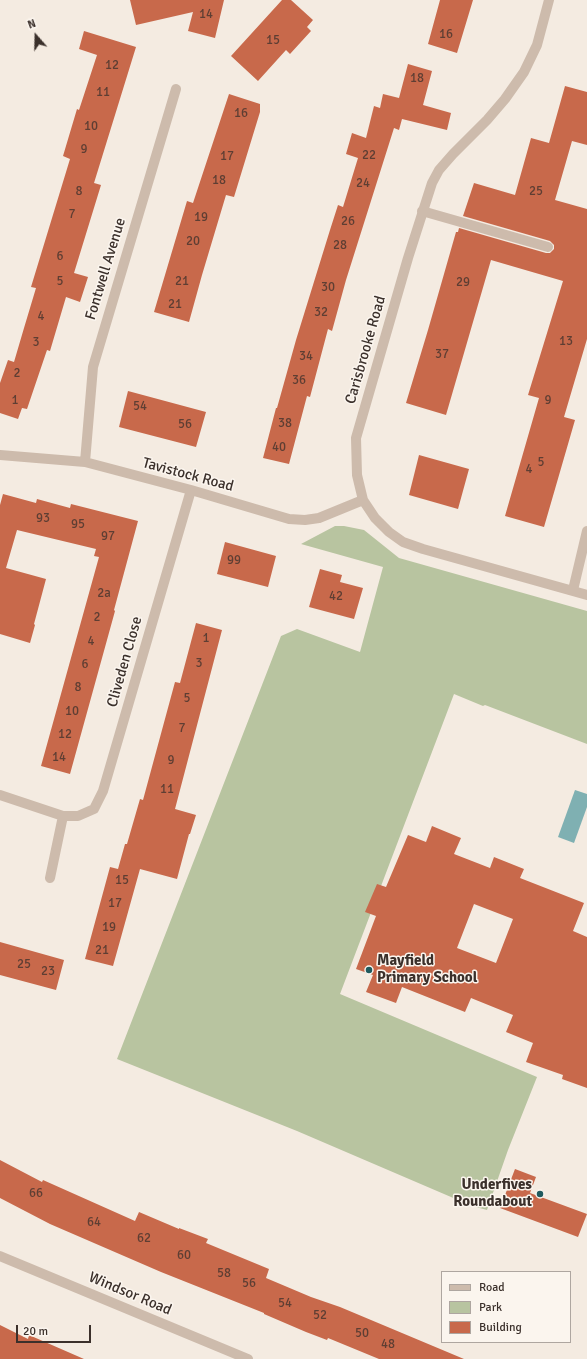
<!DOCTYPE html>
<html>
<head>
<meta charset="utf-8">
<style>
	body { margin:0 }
	#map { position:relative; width:587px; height:1359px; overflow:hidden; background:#f4ebe1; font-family:Signika,sans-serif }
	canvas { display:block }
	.legend { position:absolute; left:441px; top:1271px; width:130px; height:72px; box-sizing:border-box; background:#fbf5ee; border:1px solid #aea6a0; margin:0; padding:5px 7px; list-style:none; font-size:12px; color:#3b302b }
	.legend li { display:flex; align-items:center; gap:8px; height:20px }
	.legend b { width:20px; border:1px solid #aea6a0 }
	.north { position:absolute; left:16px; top:16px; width:40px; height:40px; -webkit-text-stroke:3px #fbf5ee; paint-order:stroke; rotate:340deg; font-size:11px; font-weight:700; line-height:16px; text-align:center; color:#3b302b }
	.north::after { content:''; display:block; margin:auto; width:14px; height:18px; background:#3b302b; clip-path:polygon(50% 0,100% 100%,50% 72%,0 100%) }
	.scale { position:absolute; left:16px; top:1325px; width:75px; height:18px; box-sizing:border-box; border:2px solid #3b302b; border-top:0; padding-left:5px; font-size:12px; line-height:14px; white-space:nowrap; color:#3b302b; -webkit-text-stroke:3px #fbf5ee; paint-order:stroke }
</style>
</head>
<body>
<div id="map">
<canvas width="587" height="1359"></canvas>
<ul class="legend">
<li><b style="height:5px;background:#cdbbac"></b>Road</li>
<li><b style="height:11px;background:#b8c4a0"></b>Park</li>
<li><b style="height:11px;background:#c8694b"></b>Building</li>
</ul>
<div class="north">N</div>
<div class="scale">20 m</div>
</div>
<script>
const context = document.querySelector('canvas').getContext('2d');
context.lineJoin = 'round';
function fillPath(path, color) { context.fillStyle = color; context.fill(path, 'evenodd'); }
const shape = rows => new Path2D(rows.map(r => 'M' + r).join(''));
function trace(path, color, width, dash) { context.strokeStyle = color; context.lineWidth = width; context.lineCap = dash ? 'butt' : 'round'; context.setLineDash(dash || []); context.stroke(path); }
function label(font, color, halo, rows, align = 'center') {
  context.font = font + ' Signika,sans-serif'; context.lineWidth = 3; context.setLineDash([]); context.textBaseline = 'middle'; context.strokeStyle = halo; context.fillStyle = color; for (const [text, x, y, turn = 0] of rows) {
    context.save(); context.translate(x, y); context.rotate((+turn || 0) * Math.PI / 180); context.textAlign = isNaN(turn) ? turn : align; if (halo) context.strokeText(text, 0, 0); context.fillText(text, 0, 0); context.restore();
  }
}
fillPath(shape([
	[335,526,344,526,364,530,399,558,587,611,587,744,485,705,483,706,454,694,340,994,537,1077,508,1150,487,1210,472,1206,297,1131,117,1059,281,636,297,629,360,652,383,567,301,544]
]), '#b8c4a0');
fillPath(shape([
	[575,790,587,794,587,807,574,843,558,837]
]), '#7fb0b2');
fillPath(shape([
	[130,0,224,0,215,38,188,31,193,12,136,25],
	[282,0,291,0,313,20,307,27,311,31,290,54,286,50,258,81,231,56],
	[440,0,473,0,457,53,428,44],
	[84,31,136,47,94,183,101,185,74,273,88,277,80,302,66,297,50,351,47,350,27,409,22,408,18,419,0,413,0,383,8,360,14,362,24,328,36,288,31,287,70,159,63,156,77,109,79,110,97,55,79,49],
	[408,64,432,71,423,105,451,113,447,130,402,119,399,130,394,128,346,280,332,331,328,329,310,397,307,396,289,464,263,458,276,408,277,408,296,340,330,230,338,205,343,207,358,158,346,154,352,133,366,138,374,106,380,108,383,94,399,98],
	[565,86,587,92,587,145,572,141,555,200,587,209,587,339,564,417,575,420,544,527,505,516,539,398,528,395,563,281,491,260,446,415,406,403,428,330,456,232,458,232,459,228,546,253,550,253,554,249,554,245,550,241,463,216,474,183,515,195,531,138,549,143],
	[229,94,260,104,260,112,234,197,226,195,202,275,189,322,154,312,187,201,193,203],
	[128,391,206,412,196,447,119,427],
	[419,455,469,469,458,509,409,495],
	[3,494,36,503,37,499,70,508,71,504,138,521,114,610,115,611,70,774,41,766,99,557,94,556,96,549,17,530,6,568,46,579,34,624,35,625,30,643,0,634,0,505],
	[225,542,276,556,268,587,217,574],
	[320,569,342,575,340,582,363,588,354,619,309,607],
	[196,623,222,630,175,809,196,815,190,834,189,834,177,879,140,869,113,966,85,959,110,867,118,869,125,844,127,844,140,799,143,800,175,682,180,683],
	[432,826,461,838,454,854,490,868,494,857,524,869,520,878,584,903,573,931,587,937,587,1088,562,1079,563,1075,526,1062,533,1043,506,1032,513,1015,471,998,465,1012,402,987,396,1003,366,992,373,975,356,969,376,916,365,912,377,884,386,887,408,835,426,842],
	[474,904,513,919,496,963,457,948],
	[0,942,64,960,56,990,0,975],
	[0,1160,42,1182,43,1180,135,1221,139,1212,179,1229,179,1228,208,1239,206,1243,269,1269,266,1278,311,1297,340,1307,464,1359,379,1359,328,1338,327,1340,306,1332,264,1314,264,1313,161,1272,50,1224,0,1198],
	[515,1169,536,1177,530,1193,587,1214,578,1237,500,1208],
	[0,1325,28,1339,29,1335,84,1359,0,1359]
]), '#c8694b');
trace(shape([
	[422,211,548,247]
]), '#cdbbac', 10);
trace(shape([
	[549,0,537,45,524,72,505,99,487,120,453,154,439,170,432,183,408,258,356,438,357,475,363,500,375,518,389,532,403,542,423,549,587,595],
	[0,455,85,462,191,490,289,519,305,520,319,518,363,500],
	[85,462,93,367,176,89],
	[573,590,587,531],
	[0,795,63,816,78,816,94,809,103,791,191,490],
	[50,878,63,816],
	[0,1256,248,1359]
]), '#cdbbac', 10);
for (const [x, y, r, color] of [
	[369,970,4,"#1f5a5e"],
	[540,1194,4,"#1f5a5e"]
]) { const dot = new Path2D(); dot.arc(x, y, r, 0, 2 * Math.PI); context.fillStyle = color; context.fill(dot); trace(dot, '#fbf5ee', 1.5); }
label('13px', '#5e3e33', null, [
	["14",206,15],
	["16",446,35],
	["15",273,41],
	["12",112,66],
	["18",417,79],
	["11",103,93],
	["16",241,114],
	["10",91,127],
	["9",84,150],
	["22",369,156],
	["17",227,157],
	["18",219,181],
	["24",363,184],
	["8",79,192],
	["25",536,192],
	["7",72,215],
	["19",201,218],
	["26",348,222],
	["20",193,242],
	["28",340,246],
	["6",60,257],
	["5",60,282],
	["21",182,282],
	["29",463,283],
	["30",328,288],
	["21",175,305],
	["32",321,313],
	["4",41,317],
	["13",566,342],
	["3",36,343],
	["37",442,355],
	["34",306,357],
	["2",17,374],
	["36",299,381],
	["1",15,401],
	["9",548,401],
	["54",140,407],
	["38",285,424],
	["56",185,425],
	["40",279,448],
	["5",541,463],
	["4",529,470],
	["93",43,519],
	["95",78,525],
	["97",108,537],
	["99",234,561],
	["2a",104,594],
	["42",336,597],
	["2",97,618],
	["1",206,639],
	["4",91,642],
	["3",199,664],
	["6",85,665],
	["8",78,688],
	["5",187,699],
	["10",72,712],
	["7",182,729],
	["12",65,735],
	["14",59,758],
	["9",171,761],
	["11",167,790],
	["15",122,881],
	["17",115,904],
	["19",109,928],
	["21",102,951],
	["25",24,965],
	["23",48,972],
	["66",36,1194],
	["64",94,1223],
	["62",144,1239],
	["60",184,1256],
	["58",224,1274],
	["56",249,1284],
	["54",285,1304],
	["52",320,1316],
	["50",362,1334],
	["48",388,1345]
]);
label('15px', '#3b302b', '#fbf5ee', [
	["Fontwell Avenue",106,269,-73],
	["Carisbrooke Road",366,350,-74],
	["Tavistock Road",188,475,15],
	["Cliveden Close",125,662,-74],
	["Windsor Road",130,1294,23]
]);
label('bold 15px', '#3b302b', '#fbf5ee', [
	["Mayfield",377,961],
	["Primary School",377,978],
	["Underfives",532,1185,"right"],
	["Roundabout",532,1202,"right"]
], 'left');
</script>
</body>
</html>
